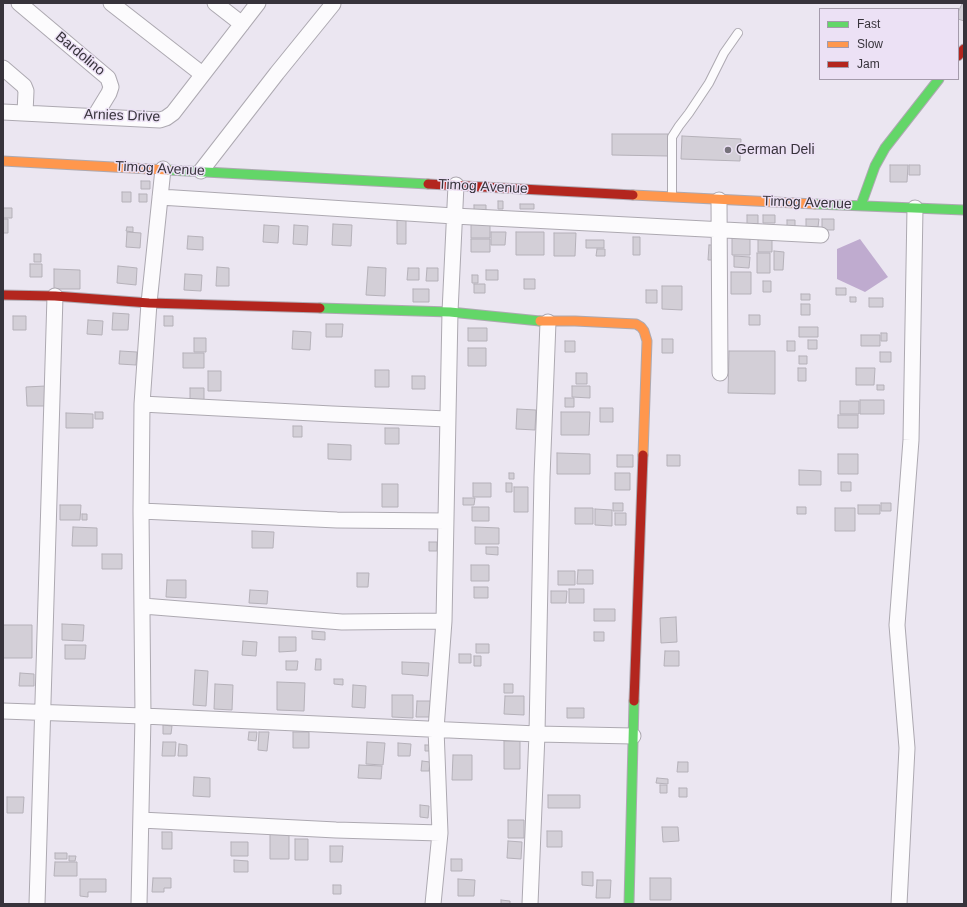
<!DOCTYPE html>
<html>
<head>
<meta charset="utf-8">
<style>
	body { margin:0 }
	#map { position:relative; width:967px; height:907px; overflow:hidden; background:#ebe6f1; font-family:Arial,sans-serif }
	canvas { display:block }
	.frame { position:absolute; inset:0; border:4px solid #37333b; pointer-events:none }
	.legend { position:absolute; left:819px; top:8px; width:140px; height:72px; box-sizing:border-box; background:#ece1f5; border:1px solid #a49bab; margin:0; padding:5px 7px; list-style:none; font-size:12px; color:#37333b }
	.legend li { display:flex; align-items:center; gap:8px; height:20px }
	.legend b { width:20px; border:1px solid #a49bab }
</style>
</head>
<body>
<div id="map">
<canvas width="967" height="907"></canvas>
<div class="frame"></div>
<ul class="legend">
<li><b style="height:5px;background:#63d668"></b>Fast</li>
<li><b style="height:5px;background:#ff974d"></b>Slow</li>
<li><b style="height:5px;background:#b3261e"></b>Jam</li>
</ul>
</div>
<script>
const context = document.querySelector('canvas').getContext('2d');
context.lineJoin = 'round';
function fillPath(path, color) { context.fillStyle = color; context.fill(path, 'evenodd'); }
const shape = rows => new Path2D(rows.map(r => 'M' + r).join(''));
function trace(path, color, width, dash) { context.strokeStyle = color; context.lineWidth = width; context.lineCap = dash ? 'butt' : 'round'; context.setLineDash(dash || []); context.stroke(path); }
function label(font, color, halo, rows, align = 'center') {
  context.font = font + ' Arial,sans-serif'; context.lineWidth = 3; context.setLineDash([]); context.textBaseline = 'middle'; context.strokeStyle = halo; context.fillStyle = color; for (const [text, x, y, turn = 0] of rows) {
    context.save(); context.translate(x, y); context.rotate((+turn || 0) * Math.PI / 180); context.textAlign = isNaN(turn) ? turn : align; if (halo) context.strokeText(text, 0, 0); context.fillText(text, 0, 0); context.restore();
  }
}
fillPath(shape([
	[860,239,888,277,865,292,837,279,837,249]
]), '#bfabcf');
const building = shape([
	[962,4,964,5,964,21,958,19,958,12,962,4],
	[612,134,668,134,668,156,612,155,612,134],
	[682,136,741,139,740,161,681,159,682,136],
	[890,165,908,165,907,182,890,182,890,165],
	[909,165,920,165,920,175,909,175,909,165],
	[141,181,150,181,150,189,141,189,141,181],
	[122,192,131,192,131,202,122,202,122,192],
	[139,194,147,194,147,202,139,202,139,194],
	[498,201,503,201,503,209,498,209,498,201],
	[520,204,534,204,534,209,520,209,520,204],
	[474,205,486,205,486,214,474,214,474,205],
	[3,208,12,208,12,218,3,218,3,208],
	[747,215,758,215,758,224,747,224,747,215],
	[763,215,775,215,775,223,763,223,763,215],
	[3,219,8,219,8,233,3,233,3,219],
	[806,219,819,219,818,227,806,227,806,219],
	[822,219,834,219,834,230,822,230,822,219],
	[397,220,406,220,406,244,397,244,397,220],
	[787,220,795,220,795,228,787,228,787,220],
	[471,222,490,222,490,238,471,238,471,222],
	[333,224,352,225,351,246,332,245,333,224],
	[264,225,279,226,278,243,263,242,264,225],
	[294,225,308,226,307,245,293,244,294,225],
	[127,227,133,227,133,232,126,231,127,227],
	[127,232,141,233,140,248,126,247,127,232],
	[491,232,506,232,505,245,491,245,491,232],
	[516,232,544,232,544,255,516,255,516,232],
	[554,233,576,233,575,256,554,256,554,233],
	[188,236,203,237,203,250,187,249,188,236],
	[758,236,772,236,772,252,758,252,758,236],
	[633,237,640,237,640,255,633,255,633,237],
	[732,238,750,238,750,255,732,255,732,238],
	[471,239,490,239,490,252,471,252,471,239],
	[586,240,604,240,604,248,586,248,586,240],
	[709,245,718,245,718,260,708,260,709,245],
	[597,249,605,249,605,256,596,256,597,249],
	[774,251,784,252,783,270,774,270,774,251],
	[757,253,770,253,770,273,757,273,757,253],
	[34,254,41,254,41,262,34,262,34,254],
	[734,256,750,257,749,268,734,267,734,256],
	[30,264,42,264,42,277,30,277,30,264],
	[118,266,137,268,136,285,117,283,118,266],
	[217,267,229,268,229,286,216,286,217,267],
	[368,267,386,268,385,296,366,295,368,267],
	[408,268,419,268,419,280,407,280,408,268],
	[427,268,438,268,438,281,426,281,427,268],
	[54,269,80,270,80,289,54,289,54,269],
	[486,270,498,270,498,280,486,280,486,270],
	[731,272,751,272,751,294,731,294,731,272],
	[185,274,202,275,201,291,184,290,185,274],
	[472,275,478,275,478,283,472,283,472,275],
	[524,279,535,279,535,289,524,289,524,279],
	[763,281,771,281,771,292,763,292,763,281],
	[474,284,485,284,485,293,474,293,474,284],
	[662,286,682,286,682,310,662,309,662,286],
	[836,288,846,288,846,295,836,295,836,288],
	[413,289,429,289,429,302,413,302,413,289],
	[646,290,657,290,657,303,646,303,646,290],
	[801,294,810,294,810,300,801,300,801,294],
	[850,297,856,297,856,302,850,302,850,297],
	[869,298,883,298,883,307,869,307,869,298],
	[801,304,810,304,810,315,801,315,801,304],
	[113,313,129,314,128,330,112,330,113,313],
	[749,315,760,315,760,325,749,325,749,315],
	[13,316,26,316,26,330,13,330,13,316],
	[164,316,173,316,173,326,164,326,164,316],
	[88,320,103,321,102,335,87,334,88,320],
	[326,324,343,324,342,337,326,337,326,324],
	[799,327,818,327,818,337,799,337,799,327],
	[468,328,487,328,487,341,468,341,468,328],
	[293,331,311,332,310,350,292,349,293,331],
	[881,333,887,333,887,341,881,341,881,333],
	[861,335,880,335,880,346,861,346,861,335],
	[194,338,206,338,206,352,194,352,194,338],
	[662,339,673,339,673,353,662,353,662,339],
	[808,340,817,340,817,349,808,349,808,340],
	[565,341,575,341,575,352,565,352,565,341],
	[787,341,795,341,795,351,787,351,787,341],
	[468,348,486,348,486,366,468,366,468,348],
	[120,351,137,352,136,365,119,364,120,351],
	[729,351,775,351,775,394,728,393,729,351],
	[880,352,891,352,891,362,880,362,880,352],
	[183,353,204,353,204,368,183,368,183,353],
	[799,356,807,356,807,364,799,364,799,356],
	[798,368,806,368,806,381,798,381,798,368],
	[856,368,875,368,874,385,856,385,856,368],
	[375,370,389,370,389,387,375,387,375,370],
	[208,371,221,371,221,391,208,391,208,371],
	[576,373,587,373,587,384,576,384,576,373],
	[412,376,425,376,425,389,412,389,412,376],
	[877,385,884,385,884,390,877,390,877,385],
	[46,386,46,406,27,406,26,387,46,386],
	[572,386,590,386,590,398,572,397,572,386],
	[190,388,204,388,204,400,190,399,190,388],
	[565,398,574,398,574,407,565,407,565,398],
	[860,400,884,400,884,414,860,414,860,400],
	[840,401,859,401,859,414,840,414,840,401],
	[600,408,613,408,613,422,600,422,600,408],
	[517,409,536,410,535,430,516,429,517,409],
	[95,412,103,412,103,419,95,419,95,412],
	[561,412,590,412,589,435,561,435,561,412],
	[66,413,93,414,93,428,66,428,66,413],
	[838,415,858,415,858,428,838,428,838,415],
	[293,426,302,426,302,437,293,437,293,426],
	[385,428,399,428,399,444,385,444,385,428],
	[328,444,351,445,351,460,328,459,328,444],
	[557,453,590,454,590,474,557,474,557,453],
	[838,454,858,454,858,474,838,474,838,454],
	[617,455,633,455,633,467,617,467,617,455],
	[667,455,680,455,680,466,667,466,667,455],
	[799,470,821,471,821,485,799,485,799,470],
	[509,473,514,473,514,479,509,479,509,473],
	[615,473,630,473,630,490,615,490,615,473],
	[841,482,851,482,851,491,841,491,841,482],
	[473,483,491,483,491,497,473,497,473,483],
	[506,483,512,483,512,492,506,492,506,483],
	[382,484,398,484,398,507,382,507,382,484],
	[514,487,528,487,528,512,514,512,514,487],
	[463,498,475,498,474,505,463,505,463,498],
	[613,503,623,503,623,511,613,511,613,503],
	[881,503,891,503,891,511,881,511,881,503],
	[60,505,81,505,80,520,60,520,60,505],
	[858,505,880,505,880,514,858,514,858,505],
	[472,507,489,507,489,521,472,521,472,507],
	[797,507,806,507,806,514,797,514,797,507],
	[575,508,593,508,593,524,575,524,575,508],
	[835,508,855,508,855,531,835,531,835,508],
	[595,509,612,510,612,526,595,525,595,509],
	[615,513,626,513,626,525,615,525,615,513],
	[82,514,87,514,87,520,82,520,82,514],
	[73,527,97,528,97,546,72,546,73,527],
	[475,527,499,528,499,544,475,544,475,527],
	[252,531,274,532,273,548,252,548,252,531],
	[429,542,437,542,437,551,429,551,429,542],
	[486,547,498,547,498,555,486,554,486,547],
	[102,554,122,554,122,569,102,569,102,554],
	[471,565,489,565,489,581,471,581,471,565],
	[578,570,593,570,593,584,577,584,578,570],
	[558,571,575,571,575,585,558,585,558,571],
	[357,573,369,573,368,587,357,587,357,573],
	[167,580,186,580,186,598,166,597,167,580],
	[474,587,488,587,488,598,474,598,474,587],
	[569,589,584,589,584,603,569,603,569,589],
	[250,590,268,591,267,604,249,603,250,590],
	[551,591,567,591,566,603,551,603,551,591],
	[594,609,615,609,615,621,594,621,594,609],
	[676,617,677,642,661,643,660,618,676,617],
	[62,624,84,625,83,641,62,640,62,624],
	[3,625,32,625,32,658,3,658,3,625],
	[312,631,325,632,325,640,312,639,312,631],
	[594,632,604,632,604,641,594,641,594,632],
	[279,637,296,637,296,651,279,652,279,637],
	[243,641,257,642,256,656,242,655,243,641],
	[476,644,489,644,489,653,476,653,476,644],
	[65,645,86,645,85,659,65,659,65,645],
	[665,651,679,651,679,666,664,666,665,651],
	[459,654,471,654,471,663,459,663,459,654],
	[474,656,481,656,481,666,474,666,474,656],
	[316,659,321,659,321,670,315,670,316,659],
	[286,661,298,661,297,670,286,670,286,661],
	[402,662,429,663,428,676,402,674,402,662],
	[195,670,208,671,206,706,193,705,195,670],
	[20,673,34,674,34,686,19,686,20,673],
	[334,679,343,679,343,685,334,684,334,679],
	[277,682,305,683,304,711,277,710,277,682],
	[215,684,233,685,232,710,214,709,215,684],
	[504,684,513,684,513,693,504,693,504,684],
	[353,685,366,686,365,708,352,707,353,685],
	[392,695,413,695,413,718,392,717,392,695],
	[505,696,524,696,524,715,504,714,505,696],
	[417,701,433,701,433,717,416,717,417,701],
	[567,708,584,708,584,718,567,718,567,708],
	[163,725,172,726,171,734,163,734,163,725],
	[249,732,257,732,256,741,248,740,249,732],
	[259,732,269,732,267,751,258,750,259,732],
	[293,732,309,732,309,748,293,748,293,732],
	[504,741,520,741,520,769,504,769,504,741],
	[163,742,176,742,175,756,162,756,163,742],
	[367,742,385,743,383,765,366,764,367,742],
	[398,743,411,744,410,756,398,756,398,743],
	[179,744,187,745,187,756,178,756,179,744],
	[425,745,431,745,431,751,425,751,425,745],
	[453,755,472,755,472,780,452,780,453,755],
	[422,761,430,762,429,771,421,771,422,761],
	[678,762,688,762,688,772,677,772,678,762],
	[359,765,382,766,381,779,358,778,359,765],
	[194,777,210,778,210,797,193,796,194,777],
	[657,778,668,779,668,784,656,783,657,778],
	[660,785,667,785,667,793,660,793,660,785],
	[679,788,687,788,687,797,679,797,679,788],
	[548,795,580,795,580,808,548,808,548,795],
	[7,797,24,797,23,813,7,813,7,797],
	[420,805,429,806,428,818,420,817,420,805],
	[508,820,524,820,524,838,508,838,508,820],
	[662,827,678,827,679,841,663,842,662,827],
	[547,831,562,831,562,847,547,847,547,831],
	[162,832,172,832,172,849,162,849,162,832],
	[270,832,289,832,289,859,270,859,270,832],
	[295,839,308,839,308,860,295,860,295,839],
	[508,841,522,842,521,859,507,858,508,841],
	[231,842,248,842,248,856,231,856,231,842],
	[330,846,343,846,342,862,330,862,330,846],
	[55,853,67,853,67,859,55,859,55,853],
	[69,856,76,856,75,861,69,861,69,856],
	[451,859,462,859,462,871,451,871,451,859],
	[234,860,248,861,248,872,234,872,234,860],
	[55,862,77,862,77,876,54,876,55,862],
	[582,872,593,872,593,886,582,885,582,872],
	[153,878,171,878,171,888,164,888,164,892,152,892,153,878],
	[650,878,671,878,671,900,650,900,650,878],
	[80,879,106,879,106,892,88,892,88,897,80,896,80,879],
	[458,879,475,880,474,896,458,896,458,879],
	[597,880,611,880,610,898,596,898,597,880],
	[333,885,341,885,341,894,333,894,333,885],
	[501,900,510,901,510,904,501,904,501,900]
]);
fillPath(building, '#d3cfd7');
trace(building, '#b5b1b9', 1);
const lane = shape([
	[672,197,672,137,679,126,689,113,709,83,724,53,738,33]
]);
const street = shape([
	[19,3,108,78,111,87,109,93,95,116],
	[111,3,202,74],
	[215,3,242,24],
	[3,68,24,86,26,91,25,113],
	[3,112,160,120,166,118,173,113,258,3],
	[201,171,277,73,333,4],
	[160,197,454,216,821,235],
	[719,200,720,373],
	[142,404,332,414,447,419],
	[141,511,337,520,446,521],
	[143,606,342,622,444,621],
	[3,711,143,716,537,734,633,736],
	[141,820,336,830,440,833],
	[37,904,55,296],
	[139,904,143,716,141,511,142,404,149,303,163,169],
	[433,904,440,833,436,729,444,621,450,312,456,185],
	[530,904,537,734,542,477,548,322],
	[899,904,907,748,897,625,911,440,915,208]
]);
const fast = shape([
	[168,170,428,184],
	[815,204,964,210],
	[861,205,875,166,885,148,939,79],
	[320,308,450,312,540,321],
	[629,904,634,701]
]);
const slow = shape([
	[3,161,168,170],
	[633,195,815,204],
	[540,321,575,321,636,324,641,327,644,331,647,341,643,455]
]);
const jam = shape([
	[958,56,964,49],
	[428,184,633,195],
	[3,295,55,296,149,303,320,308],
	[634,701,643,455]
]);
trace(lane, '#ada9b1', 10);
trace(street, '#ada9b1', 17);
trace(fast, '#ada9b1', 11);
trace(slow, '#ada9b1', 11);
trace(jam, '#ada9b1', 11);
trace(lane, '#fcfbfd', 8);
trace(street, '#fcfbfd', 15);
trace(fast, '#63d668', 9);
trace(slow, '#ff974d', 9);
trace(jam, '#b3261e', 9);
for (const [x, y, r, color] of [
	[728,150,4,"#76727b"]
]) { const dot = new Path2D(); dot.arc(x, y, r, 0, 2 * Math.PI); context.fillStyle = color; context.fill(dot); trace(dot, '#ece1f5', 1.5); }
label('14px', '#37333b', '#ece1f5', [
	["Bardolino",80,54,40],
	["Arnies Drive",122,116,2],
	["Timog Avenue",160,169,3],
	["Timog Avenue",483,187,3],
	["Timog Avenue",807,203,2]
]);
label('14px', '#37333b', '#ece1f5', [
	["German Deli",736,150]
], 'left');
</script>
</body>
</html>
